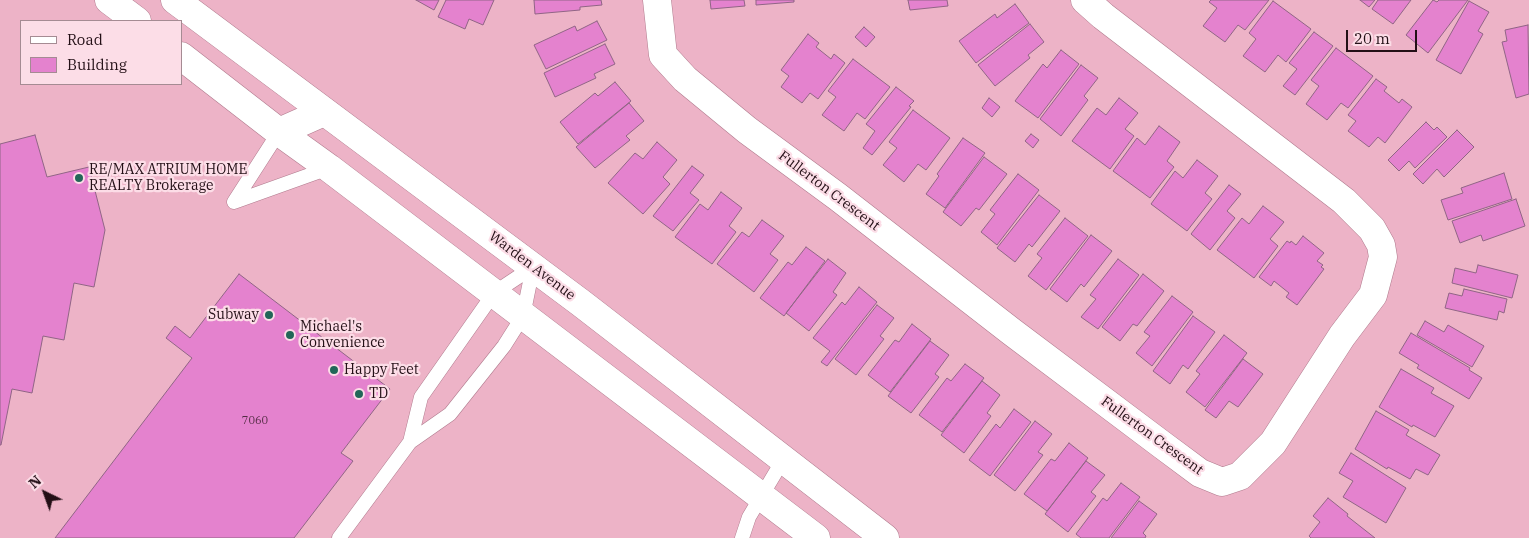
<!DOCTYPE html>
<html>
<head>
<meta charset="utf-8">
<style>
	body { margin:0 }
	#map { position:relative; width:1529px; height:538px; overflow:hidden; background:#edb3c7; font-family:"IBM Plex Serif",serif }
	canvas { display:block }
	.legend { position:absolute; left:20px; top:20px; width:162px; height:65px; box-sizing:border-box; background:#fcdde7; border:1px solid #a58b93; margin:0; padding:6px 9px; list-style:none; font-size:15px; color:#230f16 }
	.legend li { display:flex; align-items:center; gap:10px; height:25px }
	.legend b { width:25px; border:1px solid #a58b93 }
	.north { position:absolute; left:20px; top:468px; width:50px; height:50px; -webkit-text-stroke:4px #fcdde7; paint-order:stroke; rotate:318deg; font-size:14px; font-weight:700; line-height:20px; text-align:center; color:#230f16 }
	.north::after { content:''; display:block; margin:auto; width:18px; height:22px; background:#230f16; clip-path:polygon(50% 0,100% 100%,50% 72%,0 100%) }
	.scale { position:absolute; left:1346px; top:30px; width:71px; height:22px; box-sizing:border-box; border:2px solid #230f16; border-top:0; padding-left:6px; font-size:15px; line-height:18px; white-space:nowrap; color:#230f16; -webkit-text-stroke:4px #fcdde7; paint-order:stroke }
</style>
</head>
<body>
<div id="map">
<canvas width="1529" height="538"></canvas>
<ul class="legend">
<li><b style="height:6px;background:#fff"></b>Road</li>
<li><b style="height:14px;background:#e482ce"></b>Building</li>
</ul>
<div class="north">N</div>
<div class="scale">20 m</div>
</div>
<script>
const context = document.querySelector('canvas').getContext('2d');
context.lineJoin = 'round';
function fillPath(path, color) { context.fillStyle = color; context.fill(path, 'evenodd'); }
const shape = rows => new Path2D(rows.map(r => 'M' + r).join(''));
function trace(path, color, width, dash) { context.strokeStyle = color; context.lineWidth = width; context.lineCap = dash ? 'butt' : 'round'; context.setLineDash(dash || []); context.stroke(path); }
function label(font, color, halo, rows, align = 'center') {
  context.font = font + ' "IBM Plex Serif",serif'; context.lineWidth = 4.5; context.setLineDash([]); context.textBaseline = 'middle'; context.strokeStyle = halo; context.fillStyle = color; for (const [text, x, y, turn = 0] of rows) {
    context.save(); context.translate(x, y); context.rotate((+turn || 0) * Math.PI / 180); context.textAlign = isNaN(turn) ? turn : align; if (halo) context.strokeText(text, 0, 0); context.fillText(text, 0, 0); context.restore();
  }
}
const building = shape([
	[416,0,439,0,434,10,416,0],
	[446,0,494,0,483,25,469,19,465,29,438,17,446,0],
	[534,0,601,0,602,5,580,7,580,10,535,14,534,0],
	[710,0,744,0,745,6,711,9,710,0],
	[756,0,794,0,794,2,756,5,756,0],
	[908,0,947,0,948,6,910,10,908,0],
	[1211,0,1269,0,1245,30,1238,25,1225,42,1203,26,1217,8,1209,2,1211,0],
	[1360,0,1375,0,1369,7,1360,0],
	[1378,0,1411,0,1393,24,1372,9,1378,0],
	[1433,0,1437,2,1439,0,1468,0,1428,53,1406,35,1433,0],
	[1273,1,1311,29,1286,62,1278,55,1265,72,1243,56,1256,39,1249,33,1273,1],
	[1469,1,1489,12,1478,31,1483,34,1461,74,1436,60,1469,1],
	[1015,4,1029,23,976,63,959,41,995,14,997,18,1015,4],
	[597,21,607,40,546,69,534,45,575,26,577,31,597,21],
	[1030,24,1044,42,1028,55,1030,58,995,86,978,65,1030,24],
	[1528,25,1529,94,1516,98,1502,42,1507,41,1505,30,1528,25],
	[864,27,875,37,866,47,855,37,864,27],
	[1314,32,1333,46,1295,95,1283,86,1297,69,1289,63,1314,32],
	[808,34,819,43,816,47,831,59,834,54,845,63,818,99,810,93,802,103,781,87,789,76,781,70,808,34],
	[605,44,615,64,594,74,596,78,555,97,544,73,605,44],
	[1336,48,1373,76,1348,108,1341,103,1327,120,1306,104,1319,86,1311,80,1336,48],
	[1061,50,1079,64,1038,118,1015,101,1043,64,1047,68,1061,50],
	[853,59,890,87,865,119,857,113,844,131,822,115,836,97,828,91,853,59],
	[1081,65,1098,78,1084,96,1088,100,1061,136,1040,119,1081,65],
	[1376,79,1387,87,1384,91,1399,103,1402,99,1412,107,1385,143,1378,137,1369,147,1348,131,1356,121,1348,115,1376,79],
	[615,82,631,101,578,144,560,122,595,93,598,96,615,82],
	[896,87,914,101,909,106,911,107,872,155,863,148,875,131,866,124,896,87],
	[989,98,1000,107,992,117,982,108,989,98],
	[1119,98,1138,113,1125,129,1134,136,1110,169,1072,141,1097,108,1106,115,1119,98],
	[629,103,644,121,626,136,630,140,595,168,576,147,629,103],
	[913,110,950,138,926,170,918,164,904,182,883,165,897,148,889,142,913,110],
	[1426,122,1434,130,1437,127,1447,137,1415,168,1409,161,1399,171,1388,160,1426,122],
	[1159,126,1180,142,1167,161,1174,167,1150,198,1113,171,1137,138,1145,145,1159,126],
	[1457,130,1474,147,1444,177,1437,169,1423,184,1413,174,1457,130],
	[1031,134,1039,140,1033,148,1025,141,1031,134],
	[35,135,47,177,89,167,105,230,94,287,74,283,64,340,43,336,32,393,12,389,1,445,0,445,0,144,35,135],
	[963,138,985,153,945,208,926,194,939,176,937,174,963,138],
	[657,142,677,160,663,177,670,184,643,214,608,183,635,153,643,159,657,142],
	[984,157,1007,174,979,210,976,208,961,226,943,212,984,157],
	[1197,160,1218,176,1205,193,1212,199,1187,231,1151,204,1175,171,1183,178,1197,160],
	[692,166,704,175,690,193,699,200,673,231,653,216,692,166],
	[1504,173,1512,199,1448,220,1441,200,1463,193,1461,188,1504,173],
	[1018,174,1039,190,997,245,981,232,995,214,990,210,1018,174],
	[1229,185,1241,194,1227,211,1235,218,1210,250,1191,234,1229,185],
	[721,192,742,208,729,226,736,232,712,264,675,237,700,204,708,210,721,192],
	[1039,195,1060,211,1032,247,1029,244,1015,262,997,248,1039,195],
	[1516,199,1525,226,1483,241,1481,235,1460,243,1452,221,1516,199],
	[1263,206,1284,222,1270,239,1278,246,1254,278,1217,250,1242,218,1249,224,1263,206],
	[1065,218,1088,236,1046,290,1028,276,1042,258,1037,254,1065,218],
	[762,220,784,236,770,254,778,260,754,292,717,264,742,232,749,237,762,220],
	[1091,235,1112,251,1084,287,1081,284,1067,302,1050,289,1091,235],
	[1303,236,1324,253,1317,261,1323,265,1321,267,1324,269,1297,305,1286,297,1289,293,1274,281,1271,286,1259,277,1287,241,1290,243,1291,241,1296,245,1303,236],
	[806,247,825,261,784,316,760,298,788,262,792,265,806,247],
	[828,259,846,273,833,292,837,295,809,331,786,313,828,259],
	[1118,259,1139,275,1098,329,1081,317,1096,299,1090,295,1118,259],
	[1478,265,1518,275,1512,298,1452,283,1455,268,1476,273,1478,265],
	[239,274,390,389,341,453,353,461,294,538,55,538,192,358,166,338,175,326,190,338,239,274],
	[1143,274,1164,291,1137,326,1133,324,1120,341,1102,327,1143,274],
	[859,287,877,302,827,366,821,362,830,351,813,338,842,302,845,305,859,287],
	[1464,289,1507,299,1504,313,1499,311,1497,320,1445,308,1449,293,1462,296,1464,289],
	[1172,296,1193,312,1152,366,1136,353,1150,336,1144,332,1172,296],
	[877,305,894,318,880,336,884,339,856,375,835,359,877,305],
	[1193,316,1215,332,1188,369,1183,365,1170,384,1153,371,1193,316],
	[1425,321,1444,332,1448,325,1484,346,1472,367,1417,335,1425,321],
	[912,324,931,339,890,392,868,375,895,340,899,342,912,324],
	[1411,333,1470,368,1469,370,1482,378,1469,399,1417,368,1419,365,1399,353,1411,333],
	[1224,335,1247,353,1205,407,1186,392,1200,374,1196,371,1224,335],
	[930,341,949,355,935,374,939,377,911,413,888,396,930,341],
	[1243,359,1263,374,1238,407,1229,401,1216,418,1205,410,1243,359],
	[965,364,984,378,942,432,919,415,947,378,951,381,965,364],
	[1401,369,1434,388,1431,393,1454,406,1435,437,1413,425,1412,427,1379,407,1401,369],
	[982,381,1000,395,987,413,991,416,964,453,941,435,982,381],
	[1014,409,1031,422,990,476,969,460,996,424,1000,428,1014,409],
	[1376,411,1409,430,1406,435,1440,455,1428,475,1416,469,1410,479,1388,467,1387,469,1355,449,1376,411],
	[1035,421,1052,434,1038,452,1043,455,1015,491,994,475,1035,421],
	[1069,443,1088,458,1047,511,1024,494,1051,459,1055,461,1069,443],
	[1351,453,1406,488,1386,523,1343,497,1353,481,1339,473,1351,453],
	[1086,461,1105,475,1091,492,1096,496,1068,532,1045,514,1086,461],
	[1121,483,1140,497,1109,538,1081,538,1076,534,1103,498,1107,501,1121,483],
	[1328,498,1348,514,1347,516,1375,538,1311,538,1309,536,1320,522,1313,516,1328,498],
	[1139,501,1157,514,1143,533,1146,536,1145,538,1111,538,1139,501]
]);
fillPath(building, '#e482ce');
trace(building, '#906585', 1);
const service = shape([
	[234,202,329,168],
	[234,202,279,132],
	[410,442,421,397,494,293,533,267],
	[339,538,410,442,450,414,504,346,523,316,533,267],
	[742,538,749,517,783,460]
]);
const minor = shape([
	[657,0,663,55,685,79,747,130,838,197,1012,332,1161,444,1200,473,1222,482,1240,476,1273,443,1342,336,1373,295,1383,257,1381,245,1372,229,1344,201,1103,16,1085,0]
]);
const secondary = shape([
	[279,132,324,112]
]);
const primary = shape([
	[109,0,137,21],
	[175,0,581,303,885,538],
	[181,56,279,132,329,168,816,538]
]);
trace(service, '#b07a8d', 15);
trace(minor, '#b07a8d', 29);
trace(secondary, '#b07a8d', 29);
trace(primary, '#b07a8d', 29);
trace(service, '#fff', 14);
trace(minor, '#fff', 28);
trace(secondary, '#fff', 28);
trace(primary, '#fff', 28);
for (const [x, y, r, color] of [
	[79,178,5,"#226658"],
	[269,315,5,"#226658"],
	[290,335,5,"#226658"],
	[334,370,5,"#226658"],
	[359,394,5,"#226658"]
]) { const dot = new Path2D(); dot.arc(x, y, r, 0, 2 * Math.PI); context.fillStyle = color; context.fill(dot); trace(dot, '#fcdde7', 2); }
label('11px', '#532c44', null, [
	["7060",255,421]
]);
label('14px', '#230f16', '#fcdde7', [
	["RE/MAX ATRIUM HOME",89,170],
	["REALTY Brokerage",89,186],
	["Subway",259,315,"right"],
	["Michael's",300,327],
	["Convenience",300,343],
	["Happy Feet",344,370],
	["TD",369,394]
], 'left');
label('14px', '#230f16', '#fcdde7', [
	["Fullerton Crescent",829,191,37],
	["Warden Avenue",532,266,37],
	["Fullerton Crescent",1152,436,36]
]);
</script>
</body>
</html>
